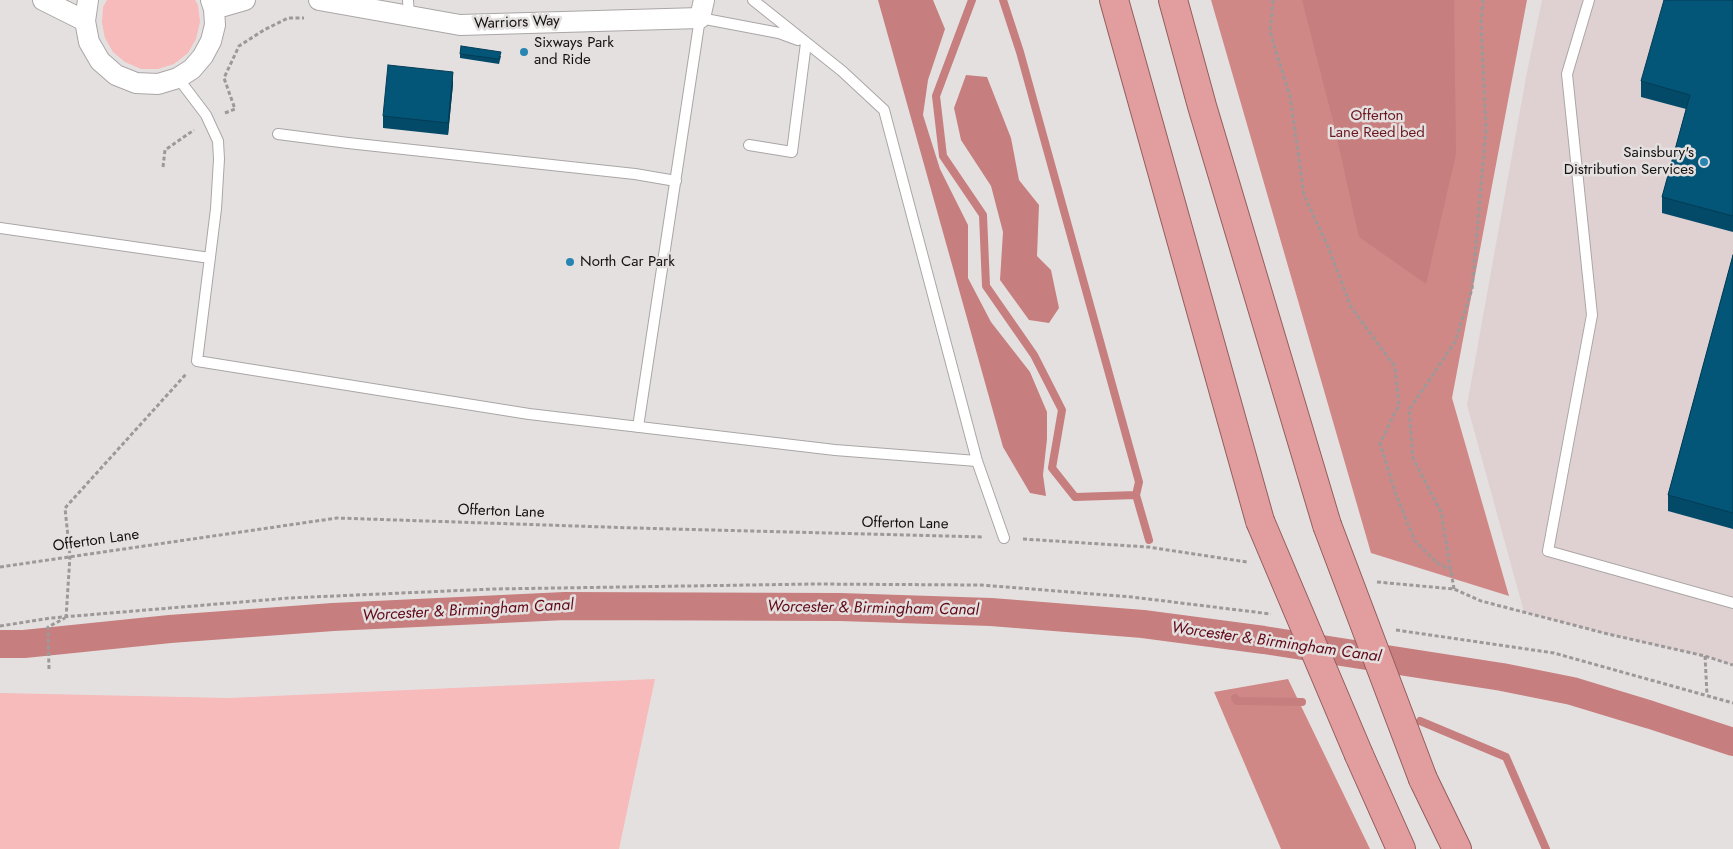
<!DOCTYPE html>
<html>
<head>
<meta charset="utf-8">
<style>
	body { margin:0 }
	canvas { display:block; background:#e5e0e0 }
</style>
</head>
<body>
<canvas width="1733" height="849"></canvas>
<script>
const context = document.querySelector('canvas').getContext('2d');
context.lineJoin = 'round';
function fillPath(path, color) { context.fillStyle = color; context.fill(path, 'evenodd'); }
const shape = rows => new Path2D(rows.map(r => 'M' + r).join(''));
function trace(path, color, width, dash) { context.strokeStyle = color; context.lineWidth = width; context.lineCap = dash ? 'butt' : 'round'; context.setLineDash(dash || []); context.stroke(path); }
function label(font, color, halo, rows, align = 'center') {
  context.font = font + ' Jost,sans-serif'; context.lineWidth = 5; context.setLineDash([]); context.textBaseline = 'middle'; context.strokeStyle = halo; context.fillStyle = color; for (const [text, x, y, turn = 0] of rows) {
    context.save(); context.translate(x, y); context.rotate((+turn || 0) * Math.PI / 180); context.textAlign = isNaN(turn) ? turn : align; if (halo) context.strokeText(text, 0, 0); context.fillText(text, 0, 0); context.restore();
  }
}
fillPath(shape([
	[1542,0,1733,0,1733,665,1705,656,1608,634,1524,612,1467,405,1526,77]
]), '#dfd1d1');
fillPath(shape([
	[107,0,195,0,198,5,200,22,196,39,188,53,174,64,158,69,141,69,125,62,113,52,105,38,102,23,103,7],
	[655,679,619,849,0,849,0,693,229,698]
]), '#f6bbba');
fillPath(shape([
	[1211,0,1527,0,1452,398,1509,596,1371,553],
	[1288,679,1370,849,1281,849,1214,692]
]), '#d08887');
fillPath(shape([
	[878,0,933,0,945,29,928,80,923,115,940,169,968,225,968,278,991,322,1030,372,1047,412,1047,439,1043,475,1046,496,1030,493,1003,447],
	[1302,0,1454,0,1456,154,1426,284,1359,237,1333,121],
	[966,75,987,77,1011,138,1019,180,1039,205,1037,256,1051,270,1059,308,1049,323,1029,320,1000,280,1003,232,991,186,961,140,954,108]
]), '#c67f7e');
trace(shape([
	[972,0,936,96,943,156,983,215,986,286,1034,355,1062,410,1052,468,1075,497,1136,495,1149,540],
	[1003,0,1020,52,1139,482,1136,495],
	[1235,698,1237,701,1302,702],
	[1420,721,1506,757,1546,849]
]), '#c67f7e', 8);
trace(shape([
	[0,644,24,644,170,629,333,617,565,606,840,607,991,612,1143,624,1264,640,1502,677,1572,691,1651,715,1733,742]
]), '#c67f7e', 28);
const service = shape([
	[408,0,409,16],
	[753,0,842,71,884,110,977,461,1004,538],
	[1589,0,1567,74,1592,315,1548,551,1733,603],
	[178,78,206,115,218,141,219,159,216,209,197,361,529,414,835,450,977,461],
	[278,134,348,143,635,174,676,181],
	[749,145,792,152,806,43],
	[0,228,210,258],
	[638,427,700,18,779,33,798,40]
]);
const minor = shape([
	[43,0,85,21],
	[88,0,85,21,89,42,100,61,116,75,136,83,158,84,178,78,192,69,203,56,211,41,215,25,214,9,211,0],
	[319,0,460,25,700,18,704,0],
	[214,9,245,0]
]);
const trunk = shape([
	[1114,0,1260,521],
	[1173,0,1202,106,1327,525],
	[1359,755,1401,849],
	[1423,779,1457,849]
]);
trace(service, '#aba6a6', 12);
trace(minor, '#aba6a6', 22);
trace(trunk, '#945d5d', 30);
trace(shape([
	[1273,0,1270,32,1290,96,1304,195,1329,249,1351,307,1395,367,1399,405,1380,443,1395,492,1415,541,1436,562,1451,570],
	[225,113,235,109,224,78,239,46,264,30,288,18,304,18],
	[163,167,165,150,194,130],
	[1023,539,1148,547,1247,562],
	[0,567,337,518,635,528,984,537],
	[1377,582,1454,589,1481,601,1608,634,1705,656,1733,665],
	[1454,589,1441,512,1413,458,1409,410,1455,342,1472,289,1486,129,1481,23,1483,0],
	[66,618,70,556,65,508,187,373],
	[0,626,51,618,289,598,493,589,815,584,981,585,1132,597,1271,614],
	[1396,630,1554,653,1733,703],
	[1705,656,1707,695],
	[49,669,48,627,65,618]
]), '#9d9999', 3, [4, 2.5]);
trace(service, '#fff', 10);
trace(minor, '#fff', 20);
trace(trunk, '#e29e9e', 28);
const trunkBridge = shape([
	[1260,521,1359,755],
	[1327,525,1423,779]
]);
trace(trunkBridge, '#945d5d', 30, []);
trace(trunkBridge, '#e29e9e', 28);
fillPath(shape([
	[1733,0,1733,232,1662,213,1662,197,1686,109,1641,97,1641,81],
	[460,54,501,56,499,64,460,58],
	[453,84,448,135,383,128,383,116],
	[1733,255,1733,529,1668,511,1668,495]
]), '#034a68');
fillPath(shape([
	[453,72,453,84,448,135,448,123]
]), '#033c55');
const building = shape([
	[1664,0,1733,0,1733,216,1662,197,1690,95,1641,81,1664,0],
	[461,46,501,52,499,59,460,54,461,46],
	[388,65,453,72,448,123,383,116,388,65],
	[1733,255,1733,513,1668,495,1733,255]
]);
fillPath(building, '#045679');
trace(building, '#033c55', 1);
for (const [x, y, r, color] of [
	[524,52,5,"#2885b1"],
	[1704,162,5,"#2885b1"],
	[570,262,5,"#2885b1"]
]) { const dot = new Path2D(); dot.arc(x, y, r, 0, 2 * Math.PI); context.fillStyle = color; context.fill(dot); trace(dot, '#e5e0e0', 2); }
label('15px', '#131111', '#e5e0e0', [
	["Warriors Way",517,23,-2],
	["Offerton Lane",501,512,2],
	["Offerton Lane",905,524,1],
	["Offerton Lane",96,541,-8]
]);
label('15px', '#131111', '#e5e0e0', [
	["Sixways Park",534,43],
	["and Ride",534,60],
	["Sainsbury's",1694,153,"right"],
	["Distribution Services",1694,170,"right"],
	["North Car Park",580,262]
], 'left');
label('15px', '#6b151f', '#e5e0e0', [
	["Offerton",1377,116],
	["Lane Reed bed",1377,133]
]);
label('italic 16px', '#610917', '#e5e0e0', [
	["Worcester & Birmingham Canal",873,609,1],
	["Worcester & Birmingham Canal",468,611,-3],
	["Worcester & Birmingham Canal",1276,643,8]
]);
</script>
</body>
</html>
